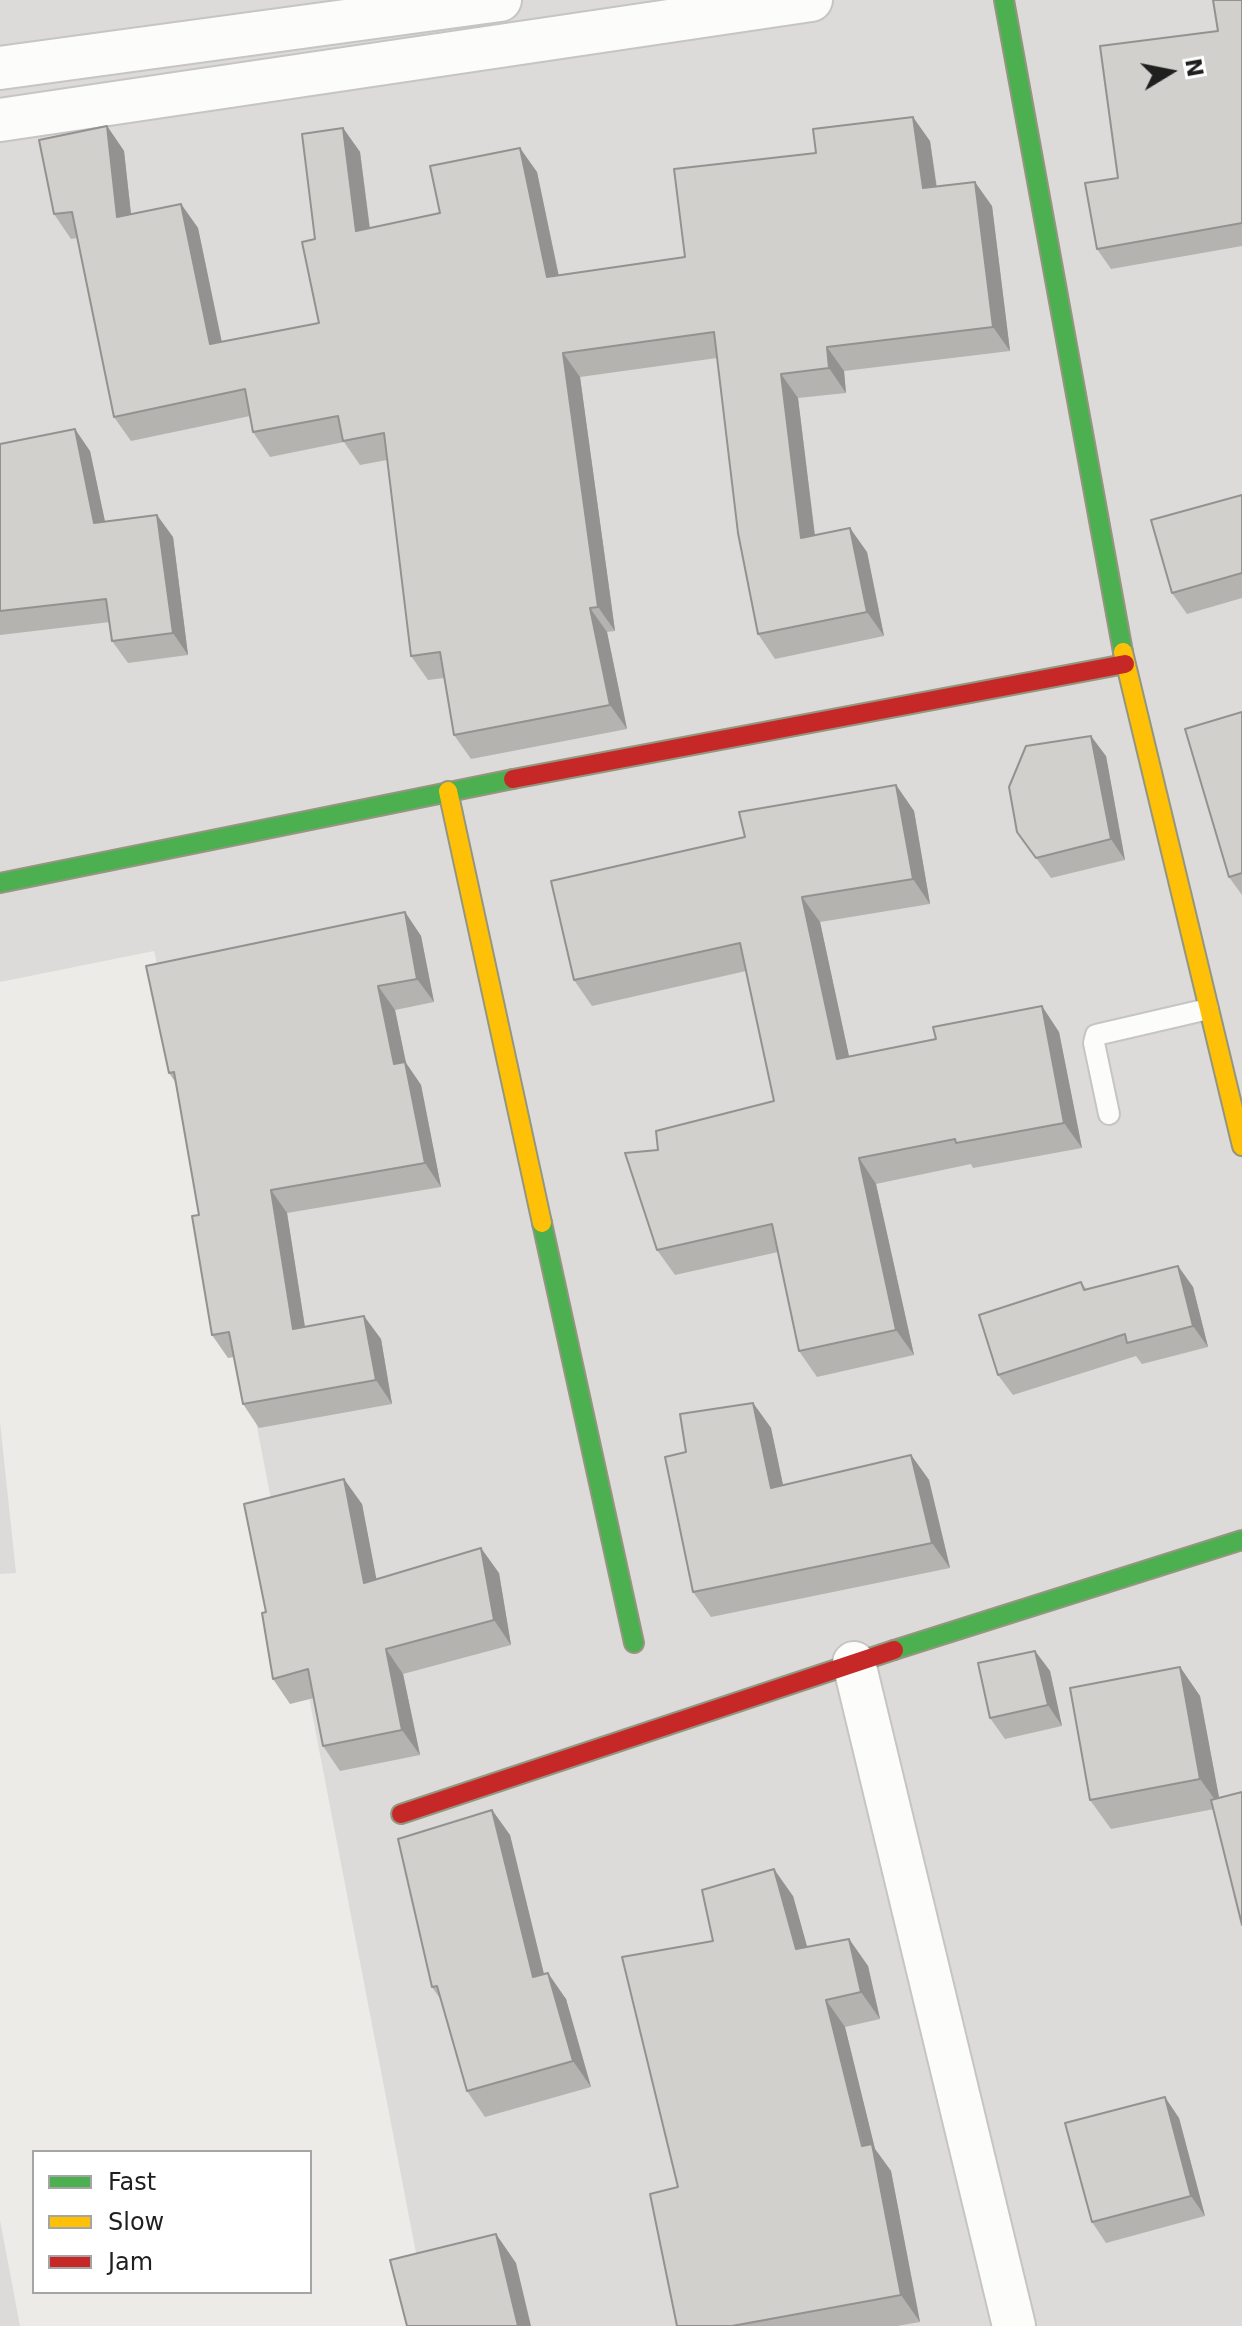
<!DOCTYPE html>
<html>
<head>
<meta charset="utf-8">
<style>
	body { margin:0 }
	#map { position:relative; width:1242px; height:2326px; overflow:hidden; background:#edebe7; font-family:"DejaVu Sans",sans-serif }
	canvas { display:block }
	.legend { position:absolute; left:32px; top:2150px; width:280px; height:144px; box-sizing:border-box; background:#fff; border:2px solid #a5a5a5; margin:0; padding:10px 14px; list-style:none; font-size:24px; color:#1f1f1f }
	.legend li { display:flex; align-items:center; gap:16px; height:40px }
	.legend b { width:40px; border:2px solid #a5a5a5 }
	.north { position:absolute; left:1130px; top:32px; width:80px; height:80px; -webkit-text-stroke:6px #fff; paint-order:stroke; rotate:80deg; font-size:22px; font-weight:700; line-height:32px; text-align:center; color:#1f1f1f }
	.north::after { content:''; display:block; margin:auto; width:28px; height:36px; background:#1f1f1f; clip-path:polygon(50% 0,100% 100%,50% 72%,0 100%) }
</style>
</head>
<body>
<div id="map">
<canvas width="1242" height="2326"></canvas>
<ul class="legend">
<li><b style="height:10px;background:#4caf50"></b>Fast</li>
<li><b style="height:10px;background:#ffc107"></b>Slow</li>
<li><b style="height:10px;background:#c62828"></b>Jam</li>
</ul>
<div class="north">N</div>
</div>
<script>
const context = document.querySelector('canvas').getContext('2d');
context.lineJoin = 'round';
function fillPath(path, color) { context.fillStyle = color; context.fill(path, 'evenodd'); }
const shape = rows => new Path2D(rows.map(r => 'M' + r).join(''));
function trace(path, color, width, dash) { context.strokeStyle = color; context.lineWidth = width; context.lineCap = dash ? 'butt' : 'round'; context.setLineDash(dash || []); context.stroke(path); }
fillPath(shape([
	[0,0,1242,0,1242,2326,437,2326,421,2279,231,1292,154,951,0,982],
	[0,1422,16,1573,0,1574],
	[0,2220,20,2326,0,2326]
]), '#dcdbd9');
const lane = shape([
	[1109,1114,1094,1043,1096,1035,1208,1009]
]);
const street = shape([
	[0,68,500,0],
	[0,120,811,0],
	[854,1663,1014,2326]
]);
const fast = shape([
	[1004,0,1123,652],
	[0,883,513,779],
	[542,1223,634,1643],
	[894,1650,1242,1540]
]);
const slow = shape([
	[1123,652,1242,1146],
	[448,791,542,1223]
]);
const jam = shape([
	[513,779,1125,664],
	[401,1814,894,1650]
]);
trace(lane, '#c6c5c3', 24);
trace(street, '#c6c5c3', 46);
trace(fast, '#949680', 22);
trace(slow, '#949680', 22);
trace(jam, '#949680', 22);
trace(lane, '#fcfcfb', 20);
trace(street, '#fcfcfb', 42);
trace(fast, '#4caf50', 18);
trace(slow, '#ffc107', 18);
trace(jam, '#c62828', 18);
fillPath(shape([
	[1242,0,1242,246,1111,269,1097,249,1118,178,1218,31],
	[107,126,124,151,131,214,181,204,198,228,222,342,319,323,315,239,343,128,360,152,370,228,440,213,537,172,559,276,685,257,930,141,937,187,992,206,1010,351,844,371,846,393,798,398,815,535,867,552,884,636,775,659,758,634,717,358,580,377,615,631,607,632,627,729,471,759,454,735,444,678,428,680,411,656,387,460,360,465,344,442,270,457,253,432,250,416,131,441,114,417,77,238,71,239,54,214],
	[0,444,90,451,105,522,173,537,188,655,128,663,112,641,110,622,0,635],
	[1242,495,1242,598,1187,614,1172,593],
	[1242,712,1242,895,1229,877],
	[1106,756,1125,860,1051,878,1017,832],
	[896,785,914,811,930,904,820,922,849,1057,1059,1032,1082,1148,973,1168,971,1164,876,1184,914,1355,817,1377,799,1351,778,1252,675,1275,657,1250,658,1150,774,1101,746,971,592,1006,574,980,745,837],
	[405,912,421,936,434,1002,395,1010,406,1063,421,1085,441,1187,287,1213,305,1327,381,1339,392,1404,259,1428,243,1404,234,1357,228,1358,212,1335,199,1215,176,1083,169,1073],
	[1178,1266,1193,1287,1208,1347,1142,1364,1136,1356,1013,1395,998,1375,1081,1282,1087,1290],
	[753,1403,771,1428,783,1485,911,1455,929,1480,950,1568,711,1617,693,1592,686,1452],
	[362,1504,376,1579,499,1573,511,1645,403,1674,420,1755,340,1771,323,1746,314,1698,290,1704,273,1679,266,1612],
	[1035,1651,1050,1671,1062,1726,1005,1739,990,1718],
	[1180,1667,1200,1696,1219,1798,1214,1809,1111,1829,1090,1800],
	[492,1810,510,1835,544,1974,566,1999,591,2087,485,2117,467,2091,441,2000,432,1987],
	[793,1896,807,1947,849,1939,868,1966,880,2019,845,2027,875,2149,891,2171,920,2322,897,2326,677,2326,713,1941],
	[1179,2118,1205,2216,1106,2243,1092,2222]
]), '#b5b3b0');
fillPath(shape([
	[913,117,930,141,940,213,923,188],
	[107,126,124,151,134,241,117,217],
	[343,128,360,152,373,255,356,231],
	[520,148,537,172,564,302,547,277],
	[975,182,992,206,1010,351,993,327],
	[181,204,198,228,227,368,210,344],
	[827,347,844,371,846,393,829,368],
	[563,353,580,377,615,631,598,607],
	[781,374,798,398,818,562,801,538],
	[75,429,90,451,110,545,94,523],
	[157,515,173,537,188,655,173,633],
	[850,528,867,552,884,636,867,612],
	[590,608,607,632,627,729,610,705],
	[1091,736,1106,756,1125,860,1111,839],
	[896,785,914,811,930,904,913,879],
	[802,897,820,922,855,1084,837,1059],
	[405,912,421,936,434,1002,417,979],
	[378,986,395,1010,406,1063,421,1085,441,1187,425,1163,394,1064],
	[1042,1006,1059,1032,1082,1148,1064,1123],
	[859,1158,876,1184,914,1355,896,1330],
	[271,1190,287,1213,309,1353,293,1329],
	[1178,1266,1193,1287,1208,1347,1193,1326],
	[364,1316,381,1339,392,1404,376,1380],
	[753,1403,771,1428,789,1513,771,1488],
	[911,1455,929,1480,950,1568,932,1543],
	[344,1479,362,1504,382,1608,364,1583],
	[481,1548,499,1573,511,1645,494,1620],
	[386,1649,403,1674,420,1755,402,1730],
	[1035,1651,1050,1671,1062,1726,1048,1705],
	[1180,1667,1200,1696,1221,1808,1200,1779],
	[492,1810,510,1835,551,2003,533,1977],
	[774,1869,793,1896,815,1975,796,1949],
	[849,1939,868,1966,880,2019,861,1992],
	[548,1973,566,1999,591,2087,573,2061],
	[826,2000,845,2027,875,2149,891,2171,920,2322,901,2295],
	[1165,2097,1179,2118,1205,2216,1191,2196],
	[496,2234,516,2263,531,2326,518,2326]
]), '#939290');
const building = shape([
	[1213,0,1242,0,1242,223,1097,249,1085,183,1118,178,1100,46,1218,31,1213,0],
	[913,117,923,188,975,182,993,327,827,347,829,368,781,374,801,538,850,528,867,612,758,634,738,533,714,332,563,353,598,607,590,608,610,705,454,735,440,652,411,656,384,433,343,441,338,416,253,432,245,389,114,417,72,212,54,214,39,140,107,126,117,217,181,204,210,344,319,323,302,242,315,239,302,134,343,128,356,231,440,213,430,166,520,148,547,277,685,257,674,169,816,153,813,129,913,117],
	[75,429,94,523,157,515,173,633,112,641,106,599,0,611,0,444,75,429],
	[1242,495,1242,573,1172,593,1151,520,1242,495],
	[1242,712,1242,873,1229,877,1185,729,1242,712],
	[1091,736,1111,839,1036,858,1017,832,1009,787,1026,746,1091,736],
	[896,785,913,879,802,897,837,1059,936,1039,933,1027,1042,1006,1064,1123,956,1143,955,1139,859,1158,896,1330,799,1351,772,1224,657,1250,625,1153,658,1150,656,1131,774,1101,740,943,574,980,551,881,745,837,739,812,896,785],
	[405,912,417,979,378,986,394,1064,405,1062,425,1163,271,1190,293,1329,364,1316,376,1380,243,1404,229,1332,212,1335,192,1216,199,1215,174,1072,169,1073,146,966,405,912],
	[1178,1266,1193,1326,1127,1343,1125,1334,998,1375,979,1315,1081,1282,1084,1290,1178,1266],
	[753,1403,771,1488,911,1455,932,1543,693,1592,665,1457,686,1452,680,1414,753,1403],
	[344,1479,364,1583,481,1548,494,1620,386,1649,402,1730,323,1746,308,1669,273,1679,262,1613,266,1612,244,1504,344,1479],
	[1035,1651,1048,1705,990,1718,978,1663,1035,1651],
	[1180,1667,1200,1779,1090,1800,1070,1688,1180,1667],
	[1242,1792,1242,1925,1211,1800,1242,1792],
	[492,1810,533,1977,548,1973,573,2061,467,2091,437,1986,432,1987,398,1839,492,1810],
	[774,1869,796,1949,849,1939,861,1992,826,2000,862,2146,872,2144,901,2295,732,2326,677,2326,650,2194,678,2187,622,1957,713,1941,702,1890,774,1869],
	[1165,2097,1191,2196,1092,2222,1065,2123,1165,2097],
	[496,2234,518,2326,407,2326,390,2260,496,2234]
]);
fillPath(building, '#d2d0cd');
trace(building, '#939290', 2);
</script>
</body>
</html>
